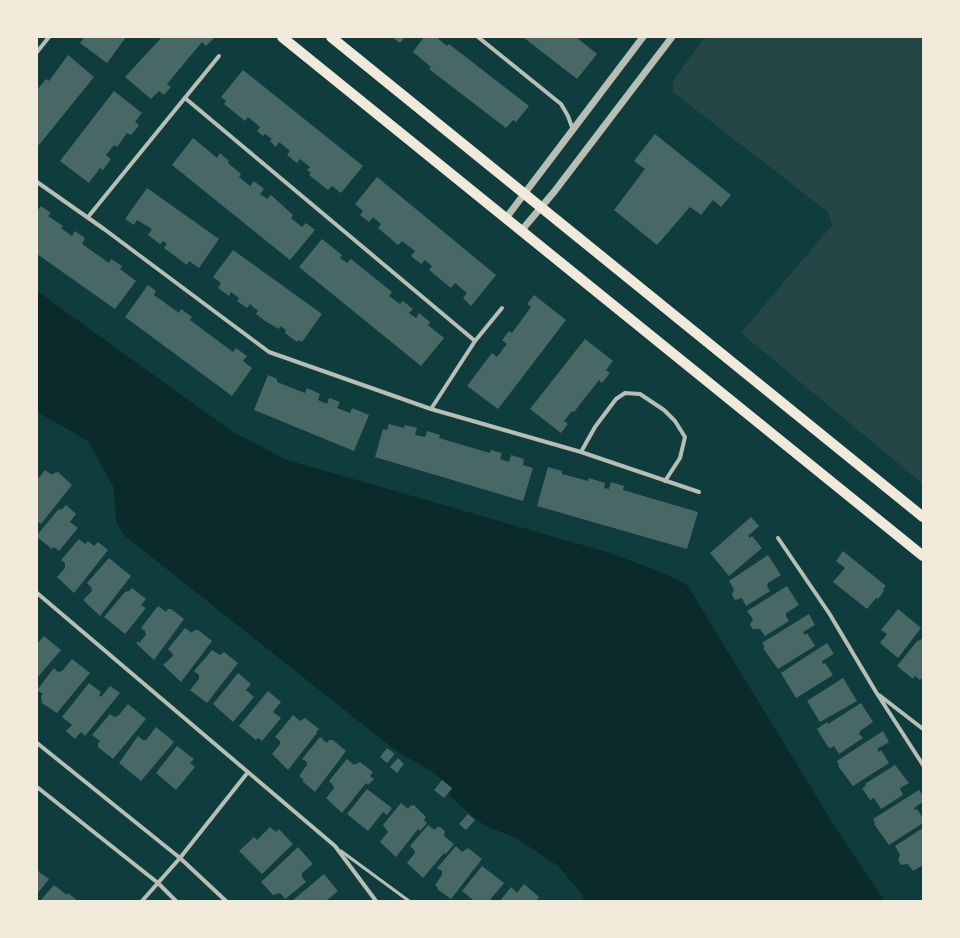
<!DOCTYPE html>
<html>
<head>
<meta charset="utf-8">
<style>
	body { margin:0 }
	#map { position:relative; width:960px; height:938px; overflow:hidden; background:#0f3d3e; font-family:"Nunito Sans",sans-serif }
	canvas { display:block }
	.frame { position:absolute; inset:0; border:38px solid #f1e9da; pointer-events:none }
</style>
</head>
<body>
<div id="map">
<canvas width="960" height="938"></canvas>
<div class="frame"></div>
</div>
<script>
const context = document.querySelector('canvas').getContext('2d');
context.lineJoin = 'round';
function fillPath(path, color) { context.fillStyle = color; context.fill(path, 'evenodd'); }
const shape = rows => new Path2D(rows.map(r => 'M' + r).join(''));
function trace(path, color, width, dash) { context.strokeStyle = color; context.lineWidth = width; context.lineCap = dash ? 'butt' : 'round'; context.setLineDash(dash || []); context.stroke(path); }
fillPath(shape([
	[705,37,923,37,923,484,741,333,832,225,828,212,673,92,673,81]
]), '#244646');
fillPath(shape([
	[37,291,233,432,287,460,607,552,666,574,687,585,834,825,885,901,584,901,582,894,558,866,516,838,485,826,455,801,449,794,453,789,431,771,395,750,125,536,116,522,114,488,88,441,37,412]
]), '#0a2a2b');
fillPath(shape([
	[85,37,126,37,107,63,80,43],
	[162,37,214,38,206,46,202,42,167,84,171,87,164,95,159,91,151,99,125,77],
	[392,37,405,37,400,43],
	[424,37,436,37,447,46,449,44,529,106,516,122,513,120,506,128,429,69,431,67,413,52],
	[523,37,576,37,597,54,577,79],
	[68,55,94,77,39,145,37,143,37,90,46,79,49,81],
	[243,70,363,166,341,193,332,186,328,190,309,175,311,173,307,170,310,167,300,159,297,163,287,155,290,151,279,142,276,147,270,141,272,139,265,134,263,136,257,131,260,127,248,117,245,121,224,104,226,101,221,97],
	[114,91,142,113,135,122,139,125,131,135,127,133,117,147,114,145,106,155,111,159,103,170,100,168,89,183,60,161],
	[655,134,731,195,721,207,713,200,701,215,690,207,657,245,614,210,645,169,634,161],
	[193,138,217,158,220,153,229,161,228,163,241,174,239,177,250,186,254,181,264,189,260,194,267,199,271,195,293,215,291,218,302,227,306,223,315,230,290,260,172,165],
	[377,177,496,275,471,306,463,298,467,293,455,283,451,288,429,270,432,266,425,260,421,264,411,256,415,251,402,241,398,245,378,228,381,224,373,217,369,222,360,215,363,211,355,204],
	[147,188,219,239,199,268,189,261,187,265,164,248,167,244,163,241,160,244,148,235,152,229,137,220,134,225,125,219],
	[41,206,51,213,48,216,63,226,61,228,72,236,75,231,85,238,82,244,109,263,111,259,122,266,120,269,136,281,115,309,37,254,37,211],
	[322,239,342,255,340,258,347,263,351,259,392,292,389,296,400,304,403,301,413,309,409,313,416,318,419,313,430,322,428,325,444,338,421,366,299,267],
	[233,250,322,314,302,342,299,340,297,342,285,333,286,330,280,326,279,329,265,321,256,314,258,311,250,304,247,308,237,301,239,298,231,292,229,296,218,288,221,283,213,277],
	[148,285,156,291,154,295,179,313,181,309,192,317,190,320,233,352,236,348,247,356,243,361,252,368,232,396,125,317],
	[534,295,566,320,498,409,467,386,492,353,497,357,507,344,502,340,509,331,512,333,531,307,527,304],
	[585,339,613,361,606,370,610,373,602,383,599,380,574,412,572,411,564,421,568,424,561,433,530,409],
	[268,375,277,379,277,382,305,393,307,388,320,394,318,400,327,404,329,398,340,402,337,408,350,413,352,408,369,415,354,451,254,410],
	[389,424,404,428,405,425,417,428,415,435,425,437,427,431,440,435,439,438,490,453,491,450,502,453,500,459,509,462,511,455,524,459,523,465,533,468,523,501,375,457,383,429,387,430],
	[548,467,562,471,562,474,588,481,589,478,605,483,604,488,609,489,611,482,624,486,623,490,698,512,687,549,537,506],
	[45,470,52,475,54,473,58,472,72,485,41,524,37,521,37,480],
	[66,505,76,514,70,522,78,528,59,551,54,547,52,549,37,537,37,535,57,511,60,509,61,510],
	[751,517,759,526,748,536,750,538,752,536,762,548,729,576,710,553],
	[79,539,85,544,88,541,94,546,98,542,108,550,74,593,57,577,65,568,65,563,61,560],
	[843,551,886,586,883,589,884,591,878,599,876,598,867,609,833,582,845,568,836,561],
	[768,555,781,575,768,583,767,586,770,591,746,606,742,598,735,600,732,595,734,589,729,581],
	[109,558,131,576,100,616,83,600,92,591,91,587,87,583],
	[787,586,799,605,786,613,786,616,789,621,765,636,760,629,753,629,750,625,753,619,747,611],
	[132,588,146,599,141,605,146,608,125,634,104,617,125,592,129,591],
	[158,606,166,612,168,609,171,609,184,619,154,660,136,643,138,641,139,643,146,635,145,631,141,628],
	[898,609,921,628,898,658,880,643,887,634,881,630],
	[809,614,815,625,803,632,805,635,807,633,815,646,778,669,763,648,765,647,762,643],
	[185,628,192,633,195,630,198,630,212,641,181,682,163,665,173,656,172,653,168,649],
	[44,636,61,650,37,678,37,644],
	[921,639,923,640,923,677,920,680,915,676,913,679,897,666,918,640,919,641],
	[827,643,834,654,822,661,823,664,825,663,833,675,796,698,781,673],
	[212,650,220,655,224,652,238,663,207,703,190,690,199,679,199,675,194,671],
	[72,659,90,673,57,713,42,703,41,696,43,694,37,690,54,668,58,672,62,671],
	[238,673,251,684,246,690,254,697,233,722,213,704],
	[843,678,857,701,820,722,807,701],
	[89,683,101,692,99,695,101,697,110,686,120,693,85,736,81,732,75,739,66,731,72,725,62,717],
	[268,691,281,702,273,712,281,718,262,741,258,738,256,740,239,726],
	[861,703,873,722,860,731,859,734,863,738,839,754,834,746,831,748,828,747,817,729,827,722,828,724],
	[128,704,146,719,113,759,98,747,98,744,100,741,92,735,110,714,114,717,118,716],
	[293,715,300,721,305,718,319,729,316,732,317,733,288,770,272,754,280,744,280,741,275,737],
	[156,727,174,742,141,781,119,763,138,736,143,740,146,740],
	[883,731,889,742,877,749,879,752,881,750,889,763,853,786,838,766,839,765,837,761],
	[320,737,327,743,329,740,333,740,346,751,315,792,302,781,304,780,299,776,307,765,307,762,302,759],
	[177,746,194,759,190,763,195,767,176,790,156,773],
	[387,748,395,754,387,763,380,757],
	[398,758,404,764,397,773,390,767],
	[347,759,354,765,360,762,373,772,370,776,374,779,368,785,366,783,342,813,326,798,334,788,333,785,329,781],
	[895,765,909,783,900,788,903,795,881,809,874,798,870,800,862,788,866,786,865,784],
	[442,780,452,788,444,798,434,790],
	[367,789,392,808,387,815,383,812,368,831,347,814],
	[919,790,923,796,923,802,914,808,915,810,917,809,923,818,923,823,889,845,874,824,875,823,873,819],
	[401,803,408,809,410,806,414,805,426,817,424,820,427,823,420,831,418,829,396,857,380,842,388,832,383,825],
	[468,814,475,820,466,830,459,824],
	[428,825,435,830,437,827,440,827,445,831,444,836,454,844,446,854,444,853,423,878,407,863,415,853,414,850,410,846],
	[270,827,276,832,279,829,293,844,262,874,239,851,254,837,257,840],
	[923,828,923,865,913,871,908,864,901,865,898,860,900,855,895,846],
	[456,846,462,852,468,848,482,859,451,899,437,889,438,888,435,885,442,875,442,871,437,868],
	[298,847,313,864,302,873,302,877,306,882,285,899,280,893,273,895,261,882],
	[482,866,504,883,489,901,471,901,472,899,462,891],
	[37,867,39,872,49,879,37,894],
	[324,874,338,891,326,901,292,901],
	[524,884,539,897,536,901,500,901,511,887,517,893],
	[54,885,67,895,68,893,78,901,40,901]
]), '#486865');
trace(shape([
	[341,851,409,901]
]), '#b8beb3', 3);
trace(shape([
	[478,37,561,104,568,116,573,130],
	[37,52,49,37],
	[185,98,475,341],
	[37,182,104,229,269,352,431,409,581,452,699,492],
	[88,217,219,56],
	[431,409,475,341,502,308],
	[581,452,595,427,616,399,625,393,640,394,664,410,675,421,685,437,680,458,665,481],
	[778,538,829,613,876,692,923,765],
	[37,593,335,846,376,901],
	[879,695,923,729],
	[37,743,180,858,226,901],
	[37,787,158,883,176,901],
	[142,901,180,858,248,772]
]), '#b8beb3', 4);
trace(shape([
	[506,218,643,37],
	[521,231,554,192,672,37]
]), '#b8beb3', 7);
trace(shape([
	[282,37,923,556],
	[331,37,923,517]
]), '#f1e9da', 10);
</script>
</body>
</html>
